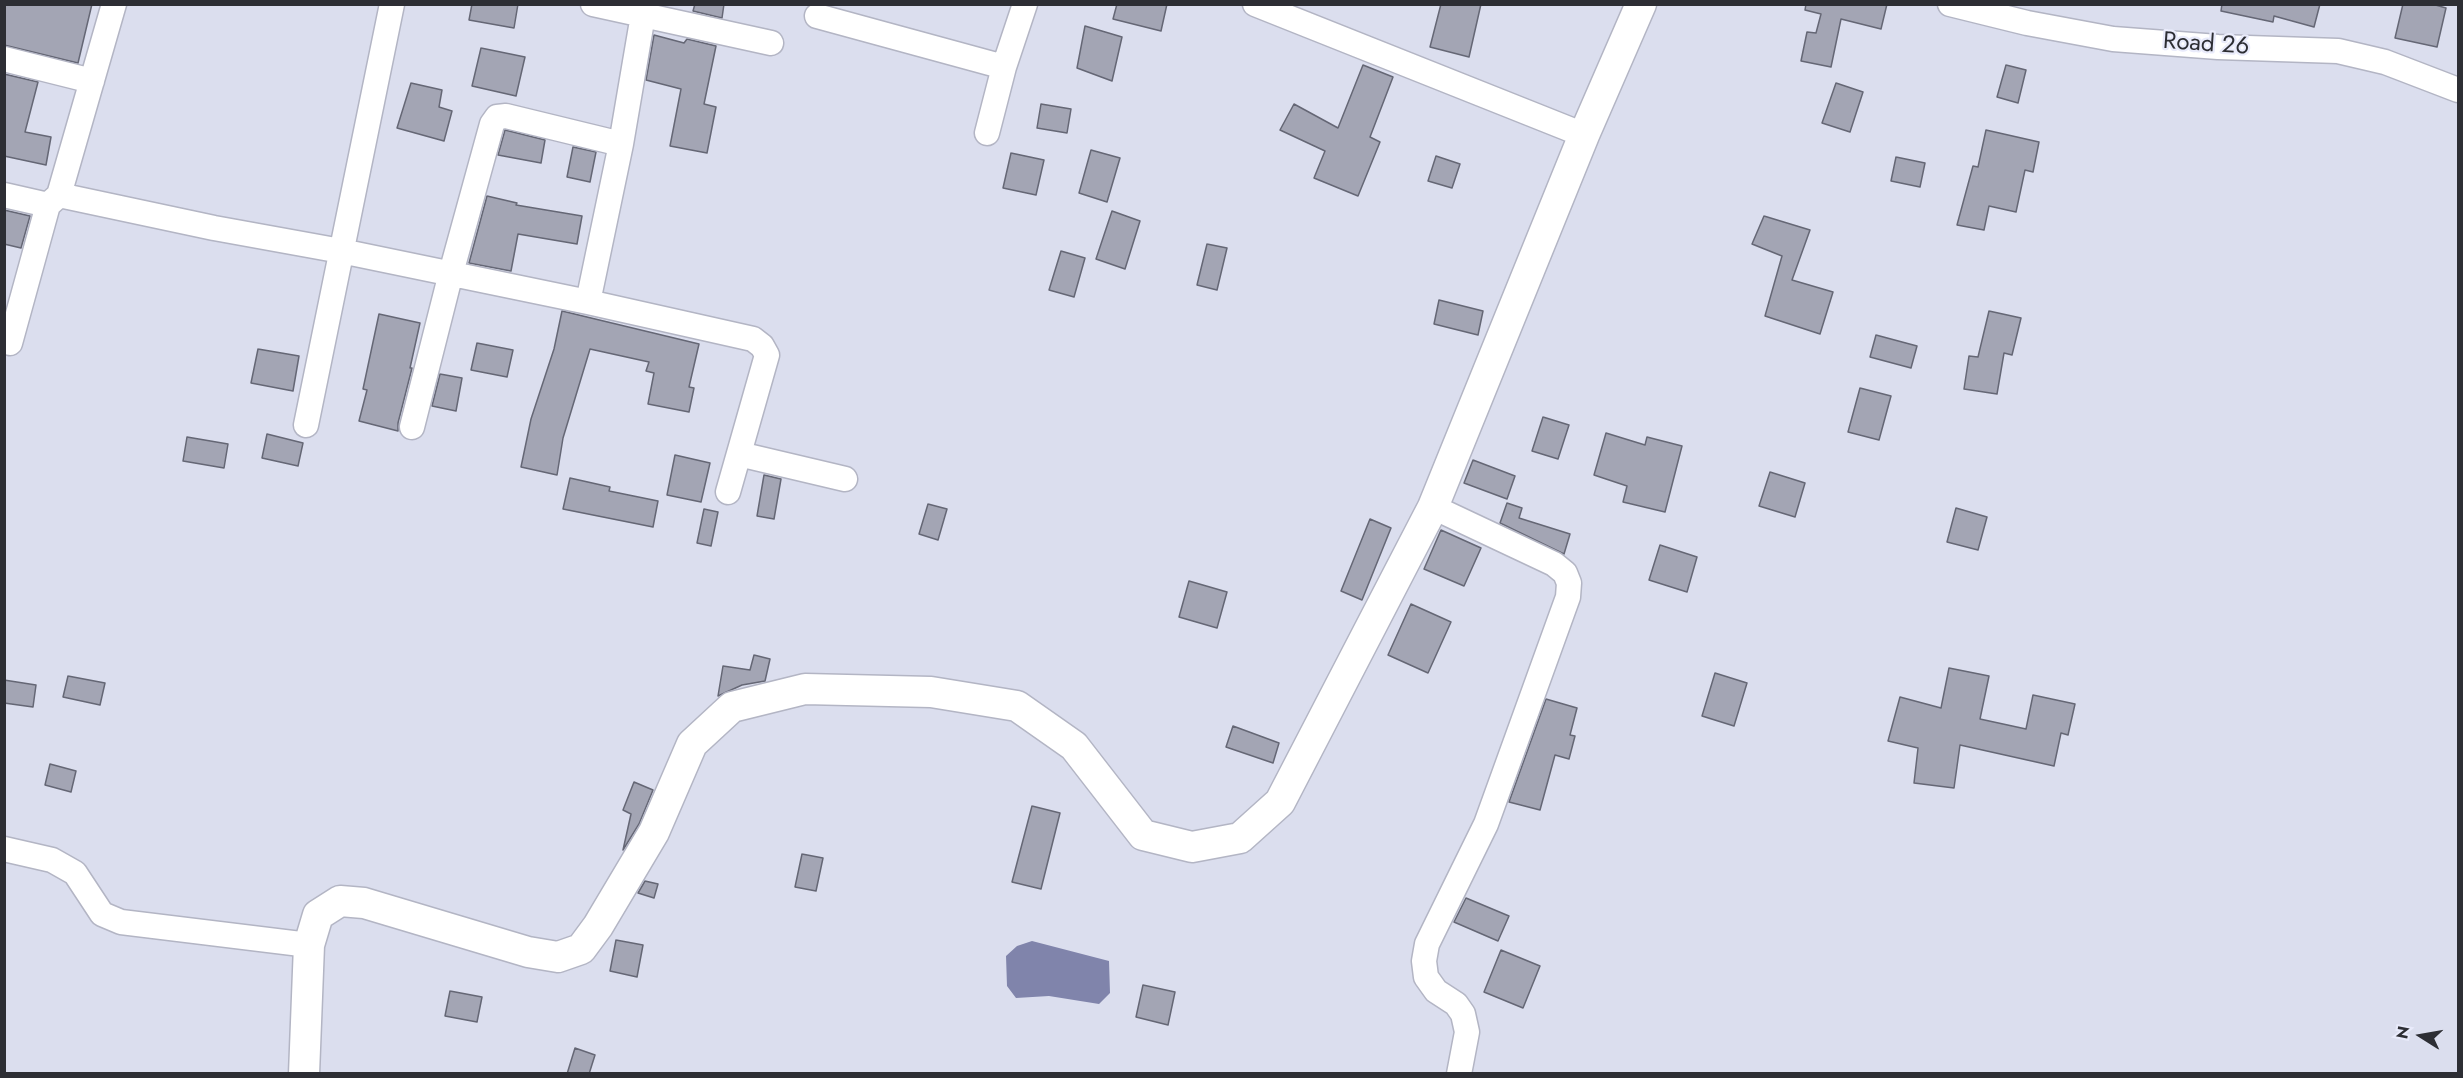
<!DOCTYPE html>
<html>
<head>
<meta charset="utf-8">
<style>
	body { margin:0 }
	#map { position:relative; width:2463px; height:1078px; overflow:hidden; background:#dbdeee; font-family:Jost,sans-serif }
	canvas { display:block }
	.frame { position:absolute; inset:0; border:6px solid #2d2e34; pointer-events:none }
	.north { position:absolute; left:2391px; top:1006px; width:60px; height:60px; -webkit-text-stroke:4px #e9ebfb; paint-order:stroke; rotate:281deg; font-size:16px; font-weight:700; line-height:24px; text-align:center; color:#2d2e34 }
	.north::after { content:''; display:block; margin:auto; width:21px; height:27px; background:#2d2e34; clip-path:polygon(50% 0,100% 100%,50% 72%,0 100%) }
</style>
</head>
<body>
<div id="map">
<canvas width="2463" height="1078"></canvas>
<div class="frame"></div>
<div class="north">N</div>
</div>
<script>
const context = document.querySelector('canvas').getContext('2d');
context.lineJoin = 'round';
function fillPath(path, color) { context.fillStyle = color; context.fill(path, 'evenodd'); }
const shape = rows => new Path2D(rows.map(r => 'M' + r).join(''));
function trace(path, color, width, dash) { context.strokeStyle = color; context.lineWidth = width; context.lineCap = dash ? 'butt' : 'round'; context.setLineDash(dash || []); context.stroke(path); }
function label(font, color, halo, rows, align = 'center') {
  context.font = font + ' Jost,sans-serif'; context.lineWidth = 4.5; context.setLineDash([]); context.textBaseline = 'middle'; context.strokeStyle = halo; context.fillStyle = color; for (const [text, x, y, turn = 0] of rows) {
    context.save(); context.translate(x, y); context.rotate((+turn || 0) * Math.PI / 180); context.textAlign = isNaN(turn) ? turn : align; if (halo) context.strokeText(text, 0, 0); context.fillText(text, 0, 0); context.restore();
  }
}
fillPath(shape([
	[1032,941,1109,961,1110,993,1099,1004,1049,996,1016,998,1007,986,1006,956,1017,946]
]), '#8084ab');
const building = shape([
	[4,4,92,4,78,63,4,45,4,4],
	[472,4,518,4,514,28,469,20,472,4],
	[695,4,724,4,722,18,693,11,695,4],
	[1117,4,1167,4,1161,31,1113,19,1117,4],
	[1441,4,1481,4,1469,57,1430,47,1441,4],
	[1806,4,1887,4,1881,29,1841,19,1831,67,1801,61,1807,32,1816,33,1821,14,1805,10,1806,4],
	[2222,4,2320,4,2314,27,2274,16,2273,22,2221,11,2222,4],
	[2403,4,2432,4,2446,8,2437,47,2395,38,2403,4],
	[1085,26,1122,37,1112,81,1077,68,1085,26],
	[654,35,684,43,687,39,716,46,704,104,716,107,707,153,670,146,681,89,646,80,654,35],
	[481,48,525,57,516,96,472,86,481,48],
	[1363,65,1393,77,1370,137,1380,142,1358,196,1314,178,1325,151,1280,130,1294,104,1338,128,1363,65],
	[2006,65,2026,70,2018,103,1997,97,2006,65],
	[4,74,38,82,25,132,51,137,46,165,4,156,4,74],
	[411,83,442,90,439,107,452,111,444,141,397,128,411,83],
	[1836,83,1863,92,1850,132,1822,123,1836,83],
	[1041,104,1071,109,1067,133,1037,128,1041,104],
	[505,130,545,140,541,163,498,155,505,130],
	[1986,130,2039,142,2033,172,2025,170,2016,212,1989,206,1984,230,1957,225,1973,166,1978,167,1986,130],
	[573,147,596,152,590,182,567,177,573,147],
	[1091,150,1120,158,1107,202,1079,193,1091,150],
	[1011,153,1044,160,1036,195,1003,188,1011,153],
	[1436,156,1460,164,1452,188,1428,181,1436,156],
	[1896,157,1925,163,1920,187,1891,181,1896,157],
	[487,196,517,203,516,205,582,216,577,244,518,234,511,271,469,263,487,196],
	[4,210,30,216,21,248,4,244,4,210],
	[1112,211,1140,221,1125,269,1096,259,1112,211],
	[1764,216,1810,230,1792,280,1833,292,1820,334,1765,316,1782,256,1752,244,1764,216],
	[1207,244,1227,248,1217,290,1197,285,1207,244],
	[1061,251,1085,258,1074,297,1049,290,1061,251],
	[1439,300,1483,311,1478,335,1434,324,1439,300],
	[562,311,699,344,689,387,694,388,689,412,648,404,654,373,646,371,649,362,590,349,563,438,557,475,521,467,531,419,554,349,562,311],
	[1989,311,2021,318,2012,355,2004,353,1997,394,1964,389,1969,356,1978,357,1989,311],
	[379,314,420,323,410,368,412,368,398,423,398,431,359,421,367,390,363,389,379,314],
	[1876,335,1917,346,1911,368,1870,357,1876,335],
	[477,343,513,350,507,377,471,370,477,343],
	[258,349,299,356,293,391,251,383,258,349],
	[440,374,462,378,456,411,432,406,440,374],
	[1860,388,1891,396,1879,440,1848,432,1860,388],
	[1543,417,1569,425,1558,459,1532,451,1543,417],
	[1606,433,1645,445,1647,437,1682,446,1665,512,1623,502,1627,486,1594,475,1606,433],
	[267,434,303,443,298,466,262,458,267,434],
	[187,437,228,444,224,468,183,461,187,437],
	[675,455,710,463,701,502,667,495,675,455],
	[1473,460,1515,476,1507,499,1464,483,1473,460],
	[1770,472,1805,483,1795,517,1759,506,1770,472],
	[764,475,781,479,774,519,757,516,764,475],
	[570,478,610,487,609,491,658,501,653,527,563,509,570,478],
	[1507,503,1522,508,1519,518,1570,534,1564,554,1500,523,1507,503],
	[928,504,947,509,938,540,919,534,928,504],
	[1956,508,1987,517,1978,550,1947,542,1956,508],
	[704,509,718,512,711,546,697,543,704,509],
	[1370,519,1391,528,1362,600,1341,591,1370,519],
	[1441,530,1481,548,1464,586,1424,569,1441,530],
	[1660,545,1697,557,1687,592,1649,580,1660,545],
	[1189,581,1227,592,1217,628,1179,617,1189,581],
	[1411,604,1451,622,1428,673,1388,655,1411,604],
	[754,655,770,659,765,681,742,685,718,696,723,666,750,670,754,655],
	[1949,668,1989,676,1980,719,2026,729,2033,695,2075,704,2068,735,2061,733,2054,766,1960,745,1954,788,1914,783,1918,748,1888,741,1900,697,1941,708,1949,668],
	[1715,673,1747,683,1734,726,1702,716,1715,673],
	[68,676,105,683,100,705,63,697,68,676],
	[4,680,36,685,33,707,4,703,4,680],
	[1546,699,1577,708,1570,735,1575,736,1569,759,1555,755,1540,810,1509,802,1546,699],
	[1233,726,1279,743,1273,763,1226,747,1233,726],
	[50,764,76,771,71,792,45,785,50,764],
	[634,782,653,790,639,824,623,850,631,814,623,810,634,782],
	[1032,806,1060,813,1041,889,1012,882,1032,806],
	[802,854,823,858,816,891,795,887,802,854],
	[645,881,658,884,654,898,638,893,645,881],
	[1466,898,1509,916,1498,941,1454,922,1466,898],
	[616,940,643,945,637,977,610,971,616,940],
	[1501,950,1540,966,1523,1008,1484,992,1501,950],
	[1143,985,1175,992,1168,1025,1136,1017,1143,985],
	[450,991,482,997,477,1022,445,1016,450,991],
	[575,1048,595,1055,589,1074,567,1074,575,1048]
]);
fillPath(building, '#a3a5b4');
trace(building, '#656775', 1.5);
const minor = shape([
	[593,4,771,43],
	[1255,4,1584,135],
	[1950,4,2027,23,2113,39,2218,47,2338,51,2385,62,2458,90],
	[817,16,1004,67],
	[4,59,92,81],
	[987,133,1004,67,1025,4],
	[4,195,48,205],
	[59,195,214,228,341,251,588,302,753,339,762,346,767,355,728,492],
	[588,302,621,144,643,15],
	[10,343,48,205,59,195,114,4],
	[306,425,392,4],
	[412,427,451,273,492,124,497,117,506,116,621,144],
	[739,454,845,479],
	[1433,507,1554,564,1565,573,1569,583,1568,597,1486,824,1427,944,1424,961,1426,977,1436,991,1456,1004,1463,1014,1467,1032,1459,1074],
	[4,849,52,860,75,873,102,914,121,922,309,945]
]);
const major = shape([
	[304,1074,309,945,318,915,340,901,364,903,528,952,558,957,581,949,598,926,654,832,692,744,732,707,805,689,931,692,1017,706,1074,746,1143,835,1192,847,1240,838,1280,802,1433,507,1584,135,1641,4]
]);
trace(minor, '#b3b5c4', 27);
trace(major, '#b3b5c4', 33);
trace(minor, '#fff', 24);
trace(major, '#fff', 30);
label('24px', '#2d2e34', '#e9ebfb', [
	["Road 26",2206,45,4]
]);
</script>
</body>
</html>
